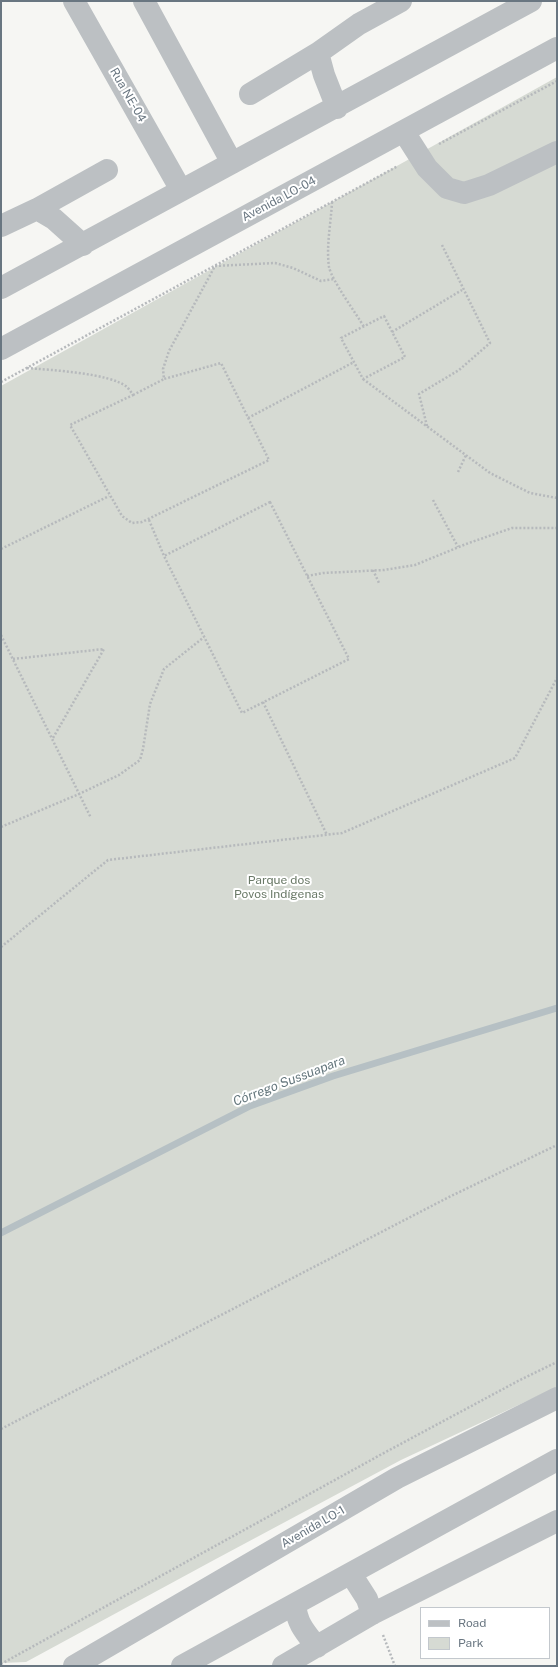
<!DOCTYPE html>
<html>
<head>
<meta charset="utf-8">
<style>
  body { margin:0 }
  #map { position:relative; width:558px; height:1667px; overflow:hidden; background:#f6f6f3; font-family:"Public Sans",sans-serif }
  canvas { display:block }
  .frame { position:absolute; inset:0; border:2px solid #697681; pointer-events:none }
  .legend { position:absolute; left:420px; top:1607px; width:130px; height:52px; box-sizing:border-box; background:#fff; border:1px solid #c3c8cd; margin:0; padding:5px 7px; list-style:none; font-size:12px; color:#697681 }
  .legend li { display:flex; align-items:center; gap:8px; height:20px }
  .legend b { width:20px; border:1px solid #c3c8cd }
</style>
</head>
<body>
<div id="map">
<canvas width="558" height="1667"></canvas>
<div class="frame"></div>
<ul class="legend">
<li><b style="height:5px;background:#bcc0c3"></b>Road</li>
<li><b style="height:11px;background:#d6dad3"></b>Park</li>
</ul>
</div>
<script>
const g = document.querySelector('canvas').getContext('2d');
g.lineJoin = 'round';
function fill(path, color) { g.fillStyle = color; g.fill(path, 'evenodd'); }
function stroke(path, color, width, dash) { g.strokeStyle = color; g.lineWidth = width; g.lineCap = dash ? 'butt' : 'round'; g.setLineDash(dash || []); g.stroke(path); }
function write(font, color, halo, rows, align = 'center') {
  g.font = font + ' "Public Sans",sans-serif'; g.lineWidth = 4; g.setLineDash([]); g.textBaseline = 'middle'; g.strokeStyle = halo; g.fillStyle = color; for (const [text, x, y, turn = 0] of rows) {
    g.save(); g.translate(x, y); g.rotate((+turn || 0) * Math.PI / 180); g.textAlign = isNaN(turn) ? turn : align; if (halo) g.strokeText(text, 0, 0); g.fillText(text, 0, 0); g.restore();
  }
}
fill(new Path2D(`
  M557,77v1310l-156,73 -187,100 -188,102 -25,1v-1277z`), '#d6dad3');
stroke(new Path2D(`
  M1,1233l249,-127 83,-30 224,-68`), '#b6c0c4', 7);
stroke(new Path2D(`
  M439,144l118,-63
  M332,202c-1,21 -6,44 -3,65 3,14 27,46 35,60
  M384,316l21,41 -42,22 -22,-41z
  M392,332l70,-42
  M27,368c23,2 83,5 100,19 2,2 4,5 6,8l-63,30 52,91 10,7 10,-1 127,-62 -48,-97 -57,16 -1,-10 6,-18 46,-85 60,-3 18,5 28,13 13,-2
  M363,379l127,94 40,20 27,5
  M1,382l397,-216
  M133,395l31,-16
  M248,418l106,-56
  M427,426l-8,-32 40,-24 31,-27 -48,-98
  M458,472l8,-17
  M433,500l25,47
  M270,502l79,157 -107,54 -78,-157z
  M149,520l15,36
  M1,549l108,-53
  M373,570l6,13
  M307,576l16,-3 61,-3 31,-5 51,-21 46,-16h45
  M1,635l90,183
  M13,659l91,-10 -51,89
  M263,702l64,133
  M1,827l78,-33 40,-19 21,-15 3,-11 7,-45 14,-35 40,-32
  M1,947l107,-87 234,-27 173,-75 42,-80
  M1,1429l448,-232 108,-52
  M383,1635l12,31
  M1,1664l381,-210 136,-73 39,-19`), '#b6b9bc', 2.5, [2, 2]);
stroke(new Path2D(`
  M74,1l107,189
  M144,1l88,162
  M250,94l68,-41
  M337,108l-13,-33 -6,-22 41,-29 42,-23
  M404,132l23,36 20,20 17,5 25,-8 68,-33
  M37,209l70,-39
  M1,226l36,-17 17,10 29,26
  M1,288l530,-287
  M1,349l556,-301
  M351,1574l16,25 5,15
  M295,1604c2,20 10,28 22,43
  M74,1666l323,-188 160,-80
  M182,1666l375,-206
  M283,1666l89,-52 185,-93`), '#bcc0c3', 22);
write('12px', '#697681', '#fff', [
  ["Rua NE-04",128,95,60],
  ["Avenida LO-04",279,199,-28],
  ["Avenida LO-1",313,1527,-30]
]);
write('12px', '#6a7967', '#fff', [
  ["Parque dos",279,880],
  ["Povos Indígenas",279,894]
]);
write('italic 13px', '#65777d', '#fff', [
  ["Córrego Sussuapara",289,1081,-21]
]);
</script>
</body>
</html>
